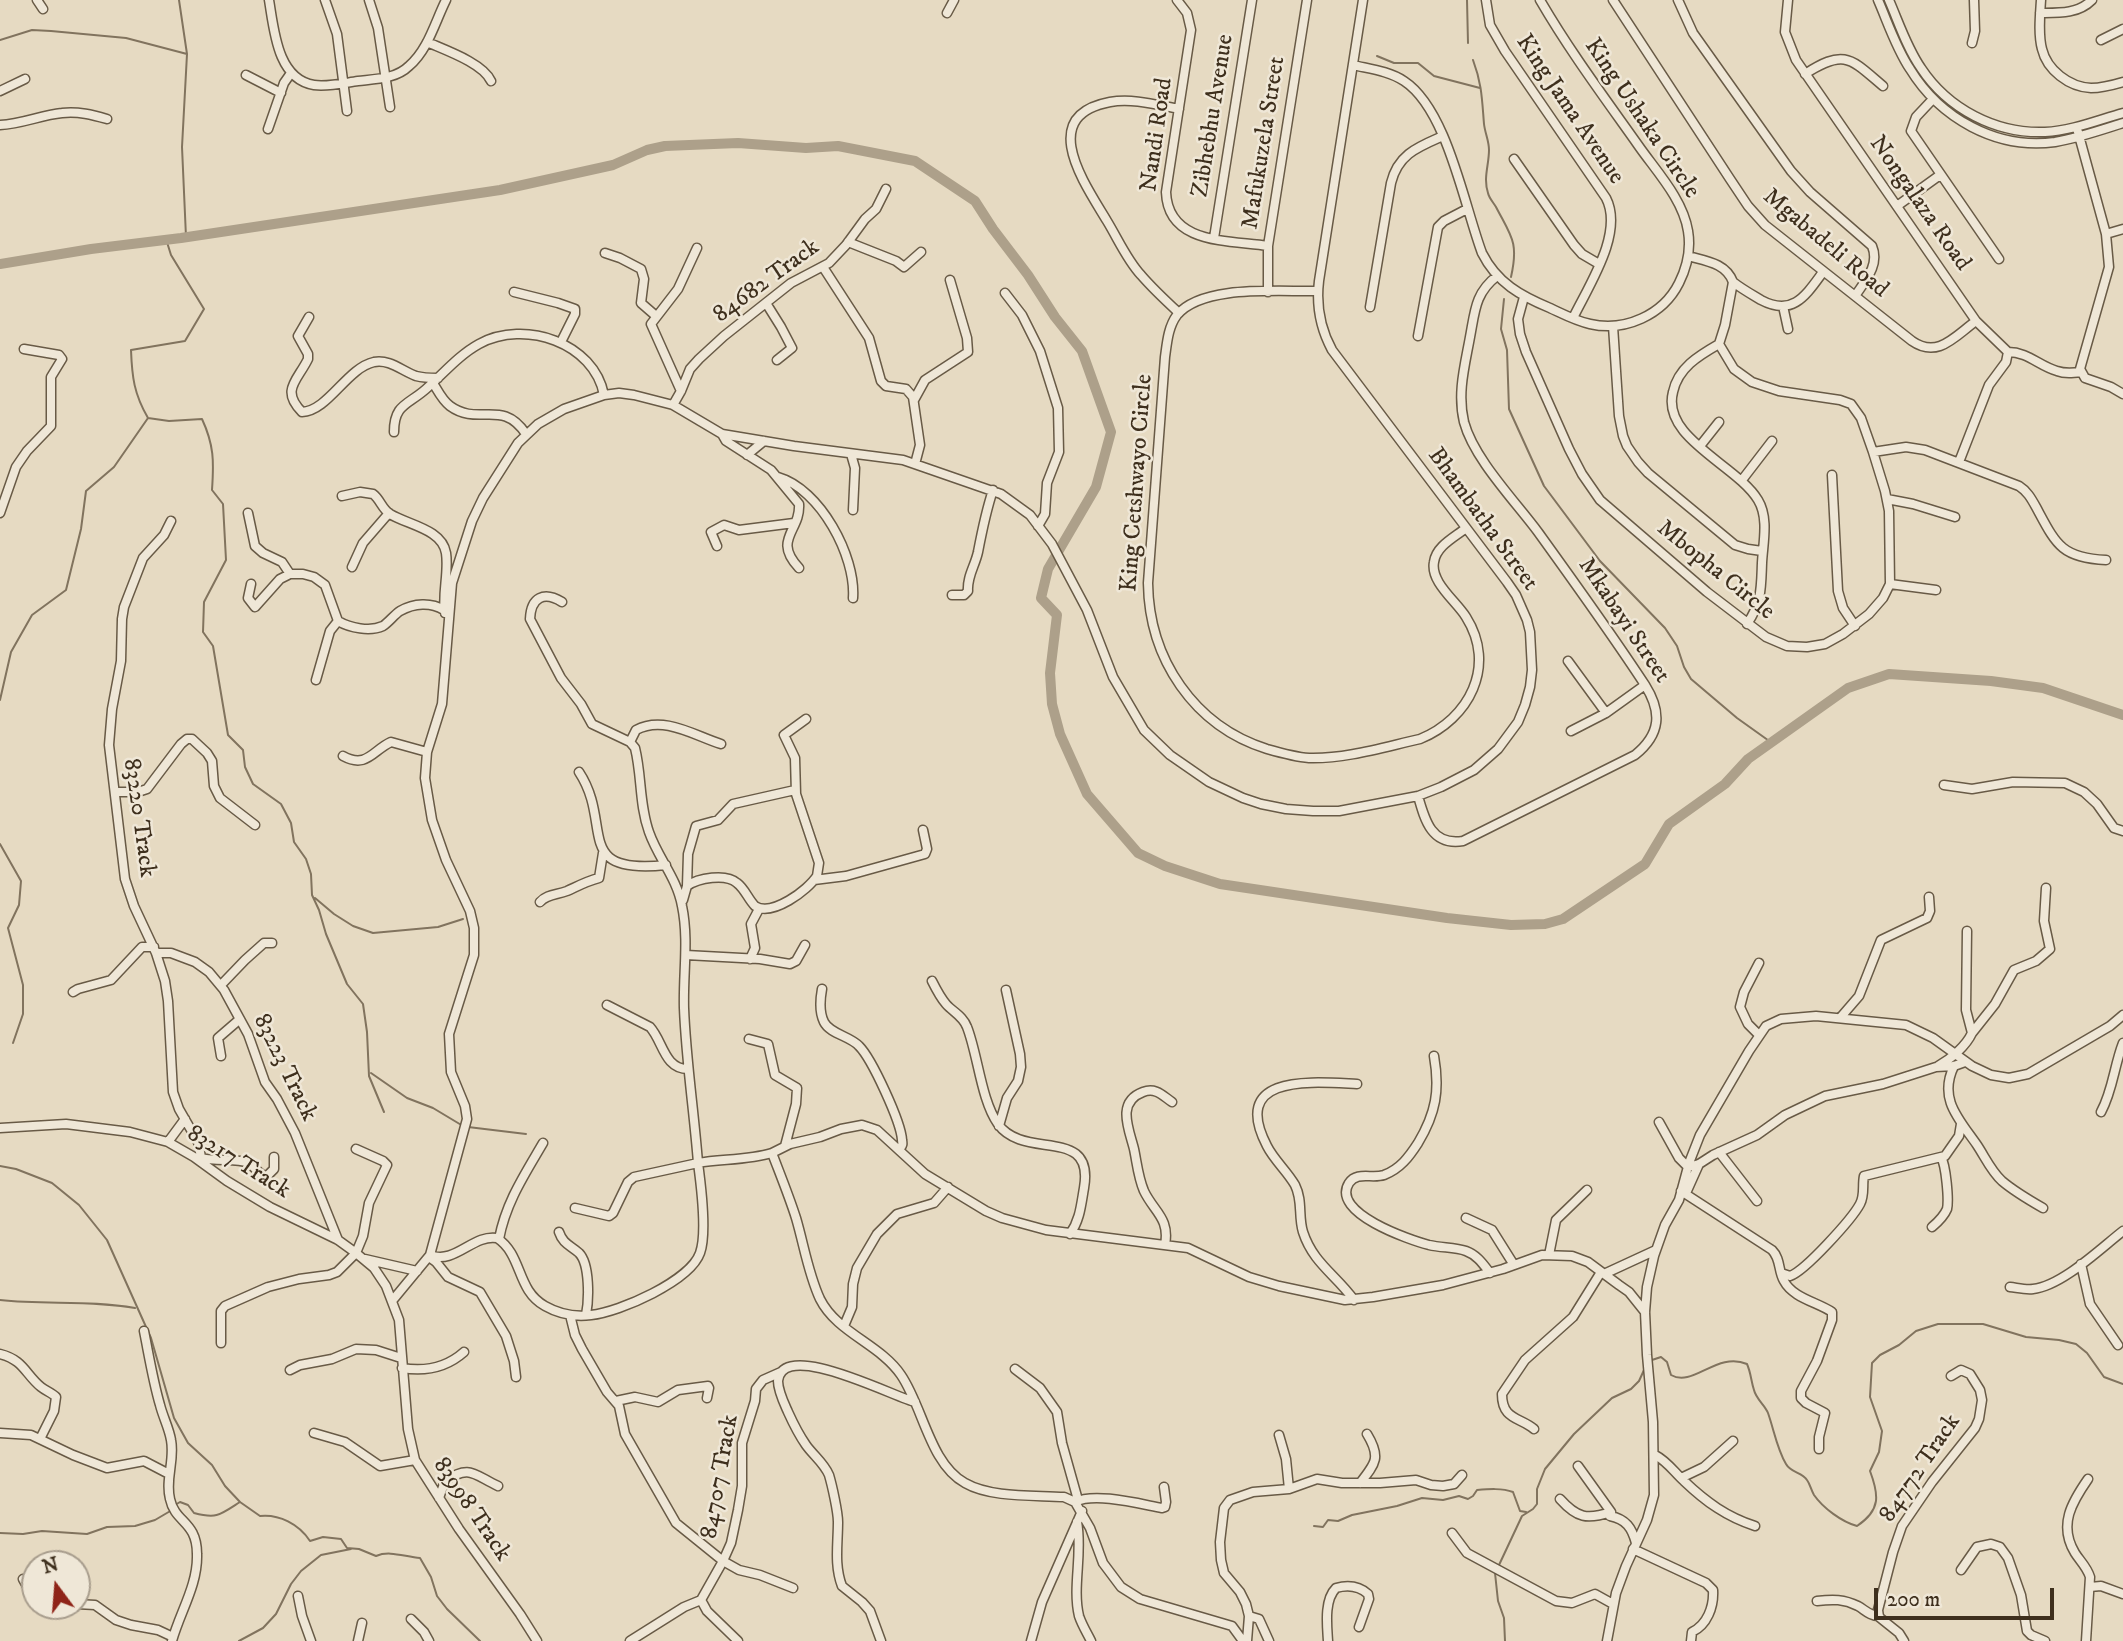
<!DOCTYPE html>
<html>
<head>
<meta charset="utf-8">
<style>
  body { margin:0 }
  #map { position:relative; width:2123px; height:1641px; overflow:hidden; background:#e6dac2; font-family:"IM FELL DW Pica",serif }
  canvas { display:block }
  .north { position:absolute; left:21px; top:1550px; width:70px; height:70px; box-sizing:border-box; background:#efe7d7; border:2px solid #a89d8d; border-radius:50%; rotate:344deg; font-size:19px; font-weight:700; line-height:28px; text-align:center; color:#3e2f1d }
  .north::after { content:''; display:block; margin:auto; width:24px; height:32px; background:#8f2418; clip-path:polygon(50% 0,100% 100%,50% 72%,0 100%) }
  .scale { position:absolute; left:1874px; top:1588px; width:180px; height:32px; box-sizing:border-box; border:4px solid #3e2f1d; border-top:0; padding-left:9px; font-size:21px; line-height:24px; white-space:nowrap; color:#3e2f1d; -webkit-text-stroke:5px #efe7d7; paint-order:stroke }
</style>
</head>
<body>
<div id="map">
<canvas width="2123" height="1641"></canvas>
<div class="north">N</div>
<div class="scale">200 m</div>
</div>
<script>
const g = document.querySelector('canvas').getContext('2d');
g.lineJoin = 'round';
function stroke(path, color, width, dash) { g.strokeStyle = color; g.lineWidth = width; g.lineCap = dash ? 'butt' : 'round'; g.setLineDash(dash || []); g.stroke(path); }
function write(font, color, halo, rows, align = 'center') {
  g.font = font + ' "IM FELL DW Pica",serif'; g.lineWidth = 5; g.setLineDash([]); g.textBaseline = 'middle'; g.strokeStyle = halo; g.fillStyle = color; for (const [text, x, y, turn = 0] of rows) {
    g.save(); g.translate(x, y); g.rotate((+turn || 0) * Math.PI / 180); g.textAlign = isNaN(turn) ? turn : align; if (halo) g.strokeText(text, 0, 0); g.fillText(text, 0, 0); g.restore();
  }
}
stroke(new Path2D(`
  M179,0l8,54 -5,93 4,90
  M1467,0l1,43
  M0,40l32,-10 19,1 75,7 61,16
  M1377,56l17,7h24l16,13 46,12
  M1473,60c9,24 9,40 11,64 1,9 5,17 5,26 0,15 -6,28 -1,43 1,5 5,9 8,14 15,29 23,35 15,70
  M166,239l5,16 33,54 -19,32 -54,9c1,27 3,44 17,68l21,3 33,-2c12,26 12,42 10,71l11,14 3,56 -22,42 -1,30 10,14 15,89 15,15 2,17 8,17 28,20 10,19 3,19 12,17 5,15 1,21 7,15 7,24 21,50 16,20 4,28 2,44 15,36
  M1504,299l-3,30 6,21 2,59 35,77 56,75 65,67 12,18 7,21 7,12 46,39 35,25
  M0,700l11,-48 21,-37 34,-25 15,-61 5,-38 28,-24 34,-49
  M0,844l21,37 -2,24 -11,23 15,57v29l-10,29
  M315,898l19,16 19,12 20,7 65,-6 25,-8
  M371,1073l36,25 26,10 30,18
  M468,1127l58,7
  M0,1166l16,3 36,14 27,22 28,35 44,98 23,80 14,25 24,22 13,21 15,16
  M0,1300c45,5 90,0 135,8
  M1652,1360l9,-3 6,5 4,13c22,13 46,-24 76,-11 4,9 4,17 7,26 2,9 11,15 14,23 6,17 9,36 18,51 5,9 16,8 21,16 3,4 4,10 7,15 9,13 28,27 43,31 24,-16 22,-31 13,-55l9,-19 3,-21 -12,-34 2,-34 8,-8 19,-10 17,-14 22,-7h45l43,13 33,3 17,4 11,9 17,24 19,7
  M175,1505l5,-3 8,3 6,8c23,6 26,2 46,-11l20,14c19,-2 39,8 50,25l13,-4 18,2 6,9 12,1 17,7c14,-6 29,1 44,2l11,19 6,19 10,13 33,32
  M1314,1526l9,1 5,-7 10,1 14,-6 45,-9 25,-8 21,2 16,-4 9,3 5,-3 4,-6c12,-1 25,-2 36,2l7,19 6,1
  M0,1533l23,1 19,-3 45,3 20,-7 28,-1 20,-6 17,-10
  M1499,1565l23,-49 11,-7 4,-5v-15l8,-20 29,-35 38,-36 19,-9 8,-8 5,-11
  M1495,1573l3,28 6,17 1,23
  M239,1641l24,-13 13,-14 15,-30 10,-13 20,-16 30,-6`), '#81735e', 2);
stroke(new Path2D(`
  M0,264l91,-15 90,-11 319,-48 113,-25 34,-15 18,-4 73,-3 68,5 32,-2 77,15 60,40 18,28 35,46 27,42 27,34 29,81 -15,55 -48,82 -7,29 16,17 -7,58 2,31 8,30 27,60 51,59 27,13 55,18 227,34 64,7 34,-1 18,-5 82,-55 24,-40 56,-40 23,-25 100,-71 41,-14 102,7 52,7 80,27`), '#ada08a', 10);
const minor = new Path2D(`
  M37,0l6,9
  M269,0c5,29 8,79 45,85 14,2 30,-2 44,-4 17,-2 38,-2 51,-15 19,-16 26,-44 37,-66
  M325,0l12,34 10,77
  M369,0l9,28 12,79
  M1177,0l10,13 4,17 -25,162c2,53 63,48 102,54
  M1486,0l4,25 15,26 101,147c18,35 -17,87 -33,120
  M1613,0l117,179 18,27 17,19 147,116c26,18 43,-5 64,-20
  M1678,0l15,33 98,138 19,21 62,54c8,19 -7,35 -17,50
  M1788,0l-3,32 11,28 180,261 32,31c20,0 31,14 49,19 8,3 16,2 24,1
  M1878,0c10,23 18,48 32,69 30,49 86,81 145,73 23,-4 46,-12 68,-19
  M1889,0c10,23 18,48 32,68 27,41 75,66 124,64 26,-1 53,-12 78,-19
  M2041,0c-1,16 -3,34 1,49 5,21 27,38 49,39 10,0 22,-3 32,-6
  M947,13l7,-13
  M2040,13c19,0 38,1 52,-13
  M2101,40l22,-11
  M427,42c18,8 56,21 64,39
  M1972,43l3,-12 -1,-31
  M1353,65c17,4 36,6 51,16 43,28 60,124 78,172 15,30 39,43 68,55 13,6 26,13 40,16 35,8 73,-9 89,-41 8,-16 12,-34 9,-52 -5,-32 -32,-60 -50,-86 -34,-48 -69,-95 -98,-145
  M1805,74c40,-26 46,-15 78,12
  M246,75l35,18
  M0,91l25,-12
  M1932,100l-16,17 -5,14 88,128
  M0,125c22,-1 41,-10 62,-12 16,-2 31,2 45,6
  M268,129l16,-46 7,-10
  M2078,132l28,102
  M1514,159l60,86 8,9 17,10
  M1897,206l43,-31
  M2123,229l-17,5 3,33 -29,102 5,9 26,9 12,7
  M1214,238l38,-238
  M848,242l48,19 8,6 17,-15
  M605,253l15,5 21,11 3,10 -3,24 15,13
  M823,267l46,71 12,43 5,5 20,3 7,8 7,48 -5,19
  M1733,282c9,7 18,12 28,18 32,17 45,-5 62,-28
  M1317,291c-37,1 -114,-7 -140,24 -9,12 -10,28 -12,42l-17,226c1,76 46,143 119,166 14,4 28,8 42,9 37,1 75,-11 111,-19 49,-20 77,-73 46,-122 -10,-16 -36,-35 -32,-55 2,-16 21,-25 32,-34
  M514,292l44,11 17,6v5l-14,28
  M1268,292v-46l39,-246
  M1005,293l17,22 18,36 18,57 1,44 -12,31 -2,31 -7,12
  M1524,297l-6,22 2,15 6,18 43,97 13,25 18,26 107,92 59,45 21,9 20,1 18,-3 18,-10 26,-20 14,-16 7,-14 -1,-73 -4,-20 -12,-39 -12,-34 -10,-14 -11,-4 -61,-9 -27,-9 -18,-13 -15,-25 6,-19 8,-43c-7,-19 -27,-21 -45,-26
  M766,303l15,24 11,21 -15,12
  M1783,306l5,23
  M1370,307l21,-124c7,-29 27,-36 52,-47
  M1179,313c-13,-12 -26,-24 -38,-38 -14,-15 -23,-36 -34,-54 -22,-37 -71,-105 3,-119 23,-4 47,3 69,7
  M309,317l-11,19 10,18v5c-10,21 -28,31 -6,53 26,-1 45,-44 72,-50 16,-3 28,9 42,14 8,2 14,2 22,2
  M1613,326l6,90 4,20 4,10 11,16 10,11 87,72 13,4 14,2
  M1418,336l20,-109 6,-6 23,-12
  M1719,344c-21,12 -41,24 -46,48 -12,46 64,73 85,108 11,18 5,43 4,63 -1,25 0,39 -15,61
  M433,383c5,8 9,17 17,23 29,21 52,-8 76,28
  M681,391l-30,-67 27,-35 19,-41
  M914,400l11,-20 43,-28 -1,-14 -17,-58
  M673,405l8,-14 9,-22 9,-10 25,-23 67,-53 38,-20 17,-18 19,-26 11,-10 10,-20
  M394,432c0,-28 14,-27 32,-43 18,-16 33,-34 53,-45 46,-25 115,-1 125,51
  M722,434l4,7 45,29 28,34c2,27 -27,35 0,64
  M1700,446l19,-24
  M1873,452l33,-5 19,3 94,36c8,5 12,12 17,21 20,37 25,51 70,53
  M851,454l4,14 -2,42
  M747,455l17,-14
  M1959,462l30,-77 17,-23 2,-10
  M1832,475l6,116 5,17 12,18
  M778,477c42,12 78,79 75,121
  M1742,480l30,-39
  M342,496l18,-4 13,2c7,5 9,15 17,20 18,11 52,15 56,39 3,20 -4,39 -1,60
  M1887,499l26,5 42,13
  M0,513l16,-46 11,-16 24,-25v-49l11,-18 -3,-4 -35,-6
  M248,513l7,33 8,7 19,9 8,12
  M171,521l-7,14 -21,23 -19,49 -2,12 -1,42 -9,48 -3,36 16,134 9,27 22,47 9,28 3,20 5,91 6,17 19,33 4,20
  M717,546l-6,-14 13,-7 15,5 55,-7
  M352,567l11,-24 26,-30
  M251,584l-3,14 7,9 25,-28 10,-5h13l11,3 11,8 13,36c12,7 32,11 45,5 6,-4 11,-11 17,-15 14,-8 31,-9 44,-1
  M1890,584l46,6
  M952,595h12l4,-4c-1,-15 7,-25 10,-39 4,-21 8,-41 15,-62
  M562,602c-18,-11 -31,-5 -32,17l31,59 20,26 11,20 38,18 5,6c7,28 4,56 14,84 9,26 28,46 33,74 7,34 1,67 2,102 2,52 10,103 14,155l-64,14 -6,5 -15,31 -4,3 -34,-8
  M1568,661l38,52
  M316,680l14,-49 8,-10
  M1571,731l35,-18 39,-28
  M630,742l6,-12c28,-15 59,6 85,14
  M343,756c24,13 30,-6 48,-14l36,10
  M579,772c35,53 -8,103 87,93
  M1944,785l28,4 41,-7 52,1 19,9 13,12 17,24 9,3
  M115,792h23l9,-3 34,-45 6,-5h5l15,14 5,8 2,25 6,12 35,27
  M1418,796c7,25 14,50 45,45l172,-86c26,-21 27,-43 10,-70 -34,-52 -71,-103 -107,-153 -23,-31 -64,-73 -74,-110 -7,-29 1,-57 6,-85 5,-26 5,-44 27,-61
  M814,880l32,-4 79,-22 2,-5 -4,-19
  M687,886l1,-32 8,-28 22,-6 15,-16 62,-14
  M683,900l4,-14c11,-8 39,-13 50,-3 8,6 11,16 18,23 17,11 53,-16 62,-30l2,-13 -23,-69 -1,-36 -11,-23 22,-16
  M540,902c7,-8 17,-7 27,-11 11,-5 20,-10 32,-13l4,-25
  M156,953h15l24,9 14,10 15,18 24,44 17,48 12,17 18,34 43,107
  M686,955l74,4 30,5 6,-3 9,-16
  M750,959l5,-11 -4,-24 8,-15
  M932,981c4,8 8,16 14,23 7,8 17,12 21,23 11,28 14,73 31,97 26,37 97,1 86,64 -3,17 -4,32 -14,46
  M221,985l24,-25 19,-17h8
  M822,989c-2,11 -3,23 2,33 6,12 26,14 35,24 13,13 42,76 43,94 1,6 0,5 -3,10
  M73,992l5,-3 33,-9 31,-33h12
  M607,1005l43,22c13,14 14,42 38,42
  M1840,1018l19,-22 22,-56 46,-22 3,-7 -1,-14
  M1972,1033l23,-29 19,-34 22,-9 14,-12 -6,-28 2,-33
  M1759,1035l-11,-11 -8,-17 4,-15 15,-29
  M749,1039l19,5 7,31 22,13 -1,16 -11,42
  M221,1056l-3,-18 22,-19
  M1434,1056c6,34 2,57 -16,87 -9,14 -18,26 -34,32 -12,4 -27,-4 -35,8 -19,30 61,57 80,62 13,3 26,2 37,6 11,4 17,13 24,22
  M1938,1066c13,-7 28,-20 34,-33l-6,-23 1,-79
  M1954,1066c-16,33 5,53 23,79 8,12 14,26 25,36 13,11 27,19 41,27
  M2101,1112c12,-22 13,-46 22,-69
  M1659,1122l20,36 9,9 11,-3 14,-9 44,-20 28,-20 40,-19 58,-12 53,-17 18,-1 11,-4
  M999,1126l8,-28 11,-17 3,-14 -1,-13 -14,-64
  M0,1128l66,-4 64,8 38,10 26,15 33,24 43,26 68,33 18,13 18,15 12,18 13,34 9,109 7,31 44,69 61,85 17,27
  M168,1142l17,-23
  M1719,1152l38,49
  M772,1153l18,-9 30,-7 21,-8 21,-4 15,5 48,44 61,37 16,7 44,12 142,18 61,29 30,9 66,14 28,-3 70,-12 60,-16 39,-14 30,1 16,6 31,23 10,7 16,20
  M202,1158c13,4 36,0 46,5 7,4 11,11 18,14l8,-8v-12
  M1681,1191l91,59c9,9 6,21 12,31 9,17 33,21 48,31v8l-15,41 -16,30v7l5,5 19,10 -6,24v12
  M1686,1193l13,-29
  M1466,1218l26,12 22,35
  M1932,1227c6,-5 12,-11 15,-18 2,-9 -1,-44 -6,-52
  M559,1232c4,12 11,13 20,21 11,11 10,47 7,62
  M499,1239c7,-37 26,-65 44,-96
  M1165,1245c5,-27 -11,-33 -21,-54 -6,-14 -7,-28 -10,-42 -5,-20 -18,-47 9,-57 13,-5 20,4 29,10
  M430,1255c25,10 43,-21 67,-17 26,17 19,52 48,68 14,8 30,11 46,9 29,-3 99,-34 109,-62 7,-19 1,-68 -2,-90 24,-4 51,-3 74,-10 8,21 17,43 24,65 8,27 12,55 24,81 17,34 60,45 81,76 22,32 29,89 64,108 26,15 69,12 99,14l11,5c20,-10 65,2 87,6l3,-1 1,-5 -2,-15
  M1549,1255l7,-35 31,-30
  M429,1257l7,5 12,15 32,15 26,44 8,25 2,16
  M365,1259l52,12
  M2081,1264l9,40 28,41
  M1781,1273l9,3c15,-5 62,-57 70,-72 5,-9 2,-19 4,-28l81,-20 14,-20 2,-12
  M1604,1274l52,-24
  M2010,1287c8,1 16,3 23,2 29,-3 68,-41 90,-58
  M1354,1300c-18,-25 -41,-37 -51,-68 -5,-16 0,-31 -8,-47 -8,-14 -21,-25 -28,-39 -38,-73 46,-64 90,-62
  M392,1301l38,-46 37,-136 -2,-13 -14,-34 -2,-38 25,-79v-27l-4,-17 -24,-51 -14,-40 -7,-42 2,-26 15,-48 10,-121 20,-62 11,-23 35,-55 20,-19 26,-15 40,-14 15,-2 15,2 39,10 49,29 72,12 109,14 98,34 29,21 22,29 35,66 26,67 31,53 26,25 39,27 34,16 18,6 25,5 27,2h26l79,-15 23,-9 33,-17 24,-21 20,-27 7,-17 5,-18 2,-17 -2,-38 -3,-12 -11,-25 -9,-13 -175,-232c-12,-22 -16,-44 -13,-69l44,-281
  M570,1315l5,20 7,14 25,43 12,14 6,28 51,89 47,38 -22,39 -17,7 -54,34
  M844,1326l8,-19 1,-23 4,-16 20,-34 20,-20 37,-11 14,-16
  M144,1331c5,25 9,50 16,74 3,12 9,23 11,35 4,21 -6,39 -1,59 5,24 27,22 27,55 1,31 -17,58 -25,87
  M221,1343v-32l4,-5 43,-19 31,-8 30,-4 8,-3 19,-19 7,-17 6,-33 18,-38 -4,-4 -27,-12
  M0,1354c24,6 25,20 41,33 5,4 11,6 15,10l-2,14 -14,28
  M402,1368c24,4 44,0 62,-16
  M1015,1369l25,19 17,24 5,31 16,57
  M290,1370l10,-5 32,-6 24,-10 20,1 25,8
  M781,1372l-18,8 -7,9 -1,12 -13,42v43l-4,24 -7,33 -8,18 16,9 21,5 33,13
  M616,1401l19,-4 23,5 20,-12 30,-4 1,2 -2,10
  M1534,1429c-14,-12 -32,-9 -32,-35l23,-34 48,-43 28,-45
  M0,1433l31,2 42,20 34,13 37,-7 25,13
  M314,1433l31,9 35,24 35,-6
  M1279,1435l7,24 3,30
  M1655,1455c12,6 19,17 29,26 22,21 43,36 71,45
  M1578,1466l33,46
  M1681,1478l23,-11 29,-26
  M1360,1483c16,-20 21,-26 7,-49
  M439,1498l6,-17c25,-17 29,-6 53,5
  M1560,1499c17,19 27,21 51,13l-1,4c16,3 22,12 26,27
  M1075,1502l15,26 13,35 18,24 19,12 92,27 11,15
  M1077,1522c6,31 -5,65 2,94 3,9 8,17 12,25
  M1452,1533l15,20 89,48 16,2 23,-9 18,10
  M1633,1549l73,34 7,7c1,17 -6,35 -21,42l-1,9
  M1961,1570l16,-23 14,-3 9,3 8,11 13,37 6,36 4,4 14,6
  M23,1579l5,9 7,3
  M2090,1587l11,-1 22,8
  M298,1596l4,20 9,25
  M701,1600l6,11 31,30
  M1817,1601c16,-2 27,-2 41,5 7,4 12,10 21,10
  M77,1604l18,1 21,15 15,5 27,5 15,7
  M1249,1616l10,3 10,22
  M411,1619l13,13 5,9
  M358,1641l4,-18
  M881,1641l-11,-30 -8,-9 -20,-16c-8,-21 -4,-42 -4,-64 0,-10 -6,-37 -9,-47 -5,-12 -16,-20 -23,-30 -7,-10 -13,-22 -18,-33 -4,-9 -10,-21 -10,-31 4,-43 118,17 137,21
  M1031,1641l11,-39 40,-91
  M1247,1641l2,-25 -3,-12 -6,-12 -16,-19 -3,-13 -1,-18 4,-34 6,-8 23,-8 36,-3 28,-10 25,4h38l36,-3 15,5 12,1 11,-2 8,-9
  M1328,1641c-1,-16 -4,-41 8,-53 11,-3 23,-2 32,6l1,5 -10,28
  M1607,1641l9,-48 10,-27 21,-46 7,-25 -1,-73 -6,-67 -2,-43 2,-25 7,-31 11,-31 14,-25 10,-37 11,-28 49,-84 17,-25 15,-7 35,-3 90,9 27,13 39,28 19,9 18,3 19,-4 82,-48 13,-11
  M1904,1641l-5,-8 -20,-16 -1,-7 15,-58 9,-26 30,-44 43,-54 4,-9 3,-19 -2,-10 -10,-16 -9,-4 -10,6
  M2086,1641l4,-64c-3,-10 -10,-16 -15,-24 -17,-28 -3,-51 13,-74`);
stroke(minor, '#685a46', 11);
stroke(minor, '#efe7d7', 8);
write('24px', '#3e2f1d', '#efe7d7', [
  ["King Jama Avenue",1569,110,56],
  ["Zibhebhu Avenue",1214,116,-81],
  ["King Ushaka Circle",1641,119,56],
  ["Nandi Road",1158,135,-82],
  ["Mafukuzela Street",1265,143,-81],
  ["Nongalaza Road",1919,204,55],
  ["Mgabadeli Road",1825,244,40],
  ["84682 Track",767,282,-36],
  ["King Cetshwayo Circle",1138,483,-86],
  ["Bhambatha Street",1482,520,54],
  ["Mbopha Circle",1715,571,39],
  ["Mkabayi Street",1623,621,56],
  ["83220 Track",138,818,82],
  ["83223 Track",284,1068,64],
  ["83217 Track",238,1163,32],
  ["84772 Track",1921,1469,-56],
  ["84707 Track",721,1477,-80],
  ["83998 Track",471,1510,56]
]);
</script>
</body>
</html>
